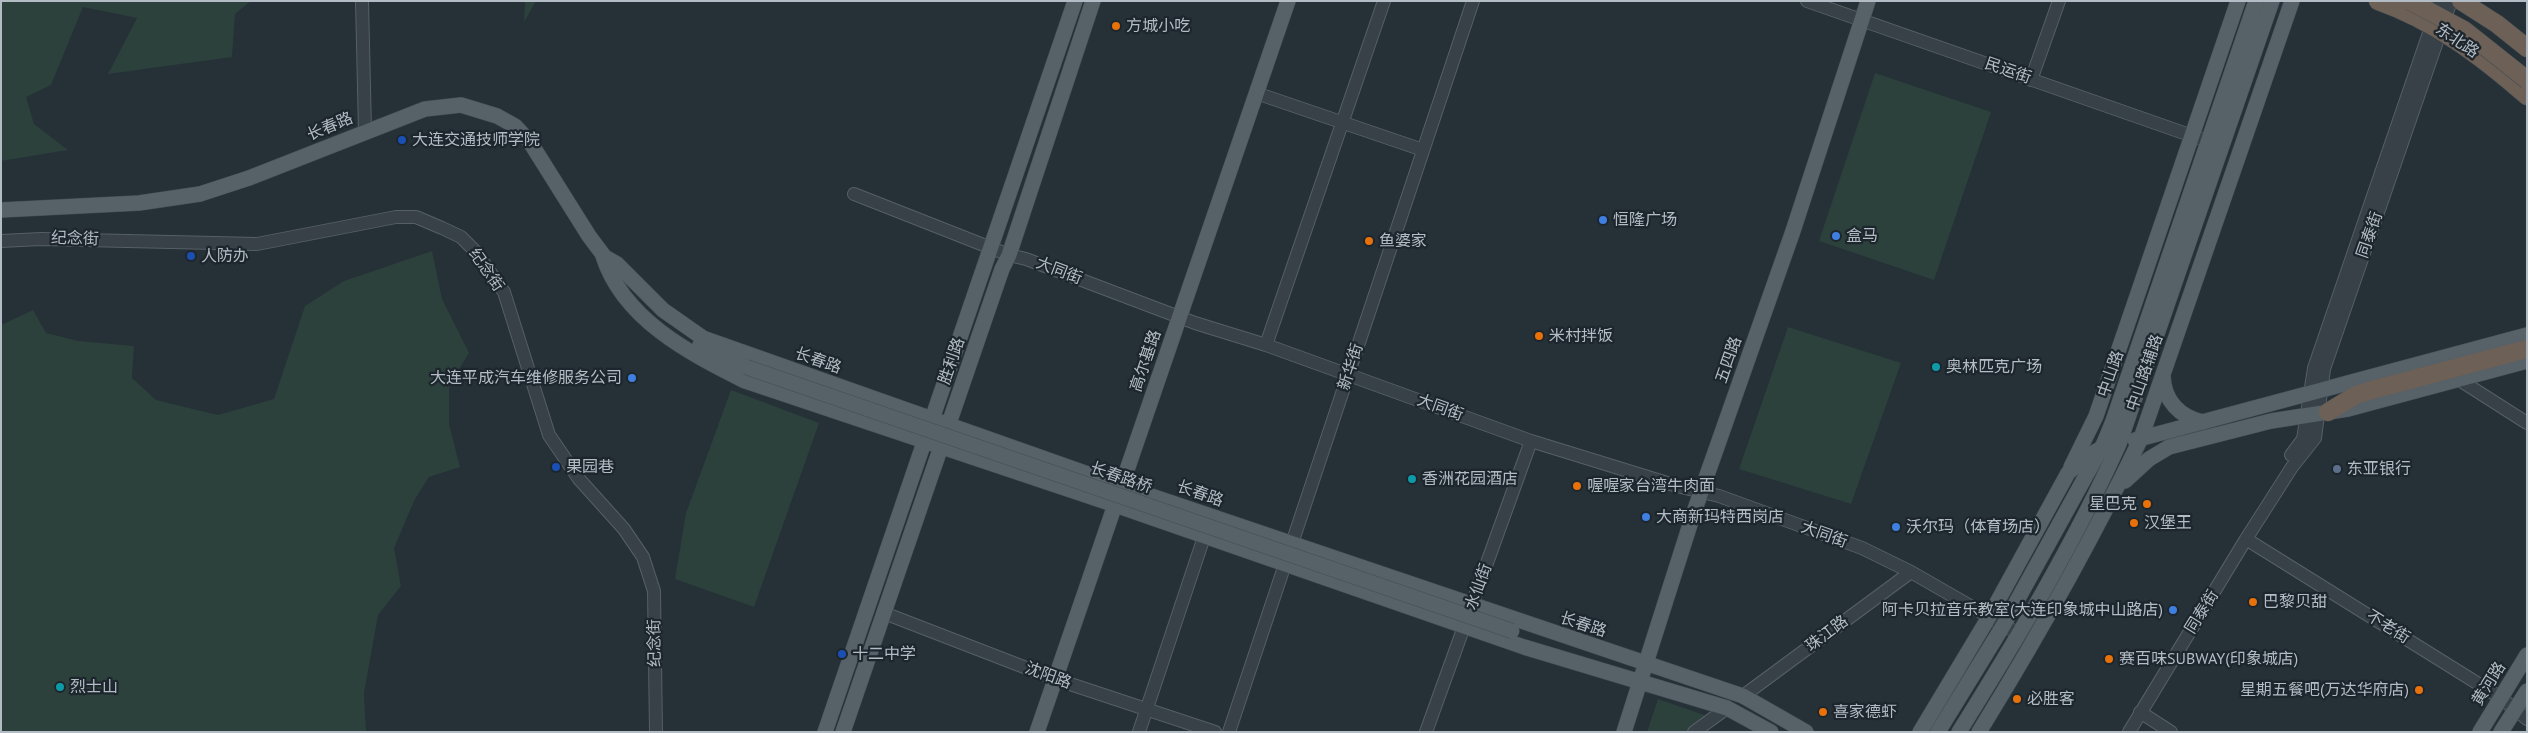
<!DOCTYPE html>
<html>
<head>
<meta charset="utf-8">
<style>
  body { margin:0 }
  #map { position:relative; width:2528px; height:733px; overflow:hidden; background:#253037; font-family:"PT Sans",sans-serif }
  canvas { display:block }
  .frame { position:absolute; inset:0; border:2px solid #b3bcc4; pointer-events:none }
</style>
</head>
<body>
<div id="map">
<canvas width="2528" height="733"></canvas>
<div class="frame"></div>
</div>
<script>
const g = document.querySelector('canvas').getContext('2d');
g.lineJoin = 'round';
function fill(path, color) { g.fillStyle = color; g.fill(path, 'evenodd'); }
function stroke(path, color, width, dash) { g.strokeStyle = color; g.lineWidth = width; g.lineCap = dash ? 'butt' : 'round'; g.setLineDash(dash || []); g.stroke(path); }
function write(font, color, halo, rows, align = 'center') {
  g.font = font + ' "PT Sans","Noto Sans SC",sans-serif'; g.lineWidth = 4.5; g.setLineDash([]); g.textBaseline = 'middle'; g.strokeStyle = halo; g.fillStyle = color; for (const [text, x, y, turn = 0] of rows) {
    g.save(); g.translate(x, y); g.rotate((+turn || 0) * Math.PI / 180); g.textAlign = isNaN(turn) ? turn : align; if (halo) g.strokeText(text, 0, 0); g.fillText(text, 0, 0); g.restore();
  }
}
fill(new Path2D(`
  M1,1h250l-16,13 -3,43 -124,17 29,-56 -54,-11 -32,78 -25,12 8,27 34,26 -67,11z
  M525,1h11l-12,21z
  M1875,73l116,39 -57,168 -115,-39z
  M432,251l10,48 27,54 -20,32v39l11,43 -31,10 -14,22 -21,49 7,38 -23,29 -14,78 2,39h-365v-407l32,-15 13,23 32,8 56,5 -2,32 24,22 62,15 56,-16 31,-93 39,-25z
  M1788,327l113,36 -50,141 -112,-35z
  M731,390l88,33 -65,184 -79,-28 11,-66z
  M1658,699l52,18 -22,15h-41z`), '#2c403c');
const minor = new Path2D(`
  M362,1l3,130
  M1807,1l394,138
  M2031,80l28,-79
  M1256,93l167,57
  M854,194l155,61 17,4 169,64 71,22 265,96 146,45 42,10 143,52 49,24 108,62
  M1,241l40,-2 216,5 139,-27h20l26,11 19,9 15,15 28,40 45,143 30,44 45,50 19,28 11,34 2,141
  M1266,345l118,-344
  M2458,379l69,44
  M2291,455l12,-16 11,-71 126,-367
  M2246,539l255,159 26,21
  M884,613l171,66 160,53
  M1743,696l168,-124
  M2140,712l31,20
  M1139,732l65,-195
  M1229,732l244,-731
  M1426,732l105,-291
  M1694,732l33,-24
  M2129,732l117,-193 46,-72 23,-29 9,-69 127,-368`);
const major = new Path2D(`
  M1,210l138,-7 61,-9 49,-16 176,-69 36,-4 36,11 18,10 15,16 59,94 21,28
  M603,256l14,8 46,46 40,28 419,148 621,210 63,36
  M603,256c20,63 86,97 142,125l370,124 409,142 203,61 44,24
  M700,345l46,22
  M2163,376c1,25 17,41 40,46
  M2135,440l392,-105
  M2071,467l25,-51 142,-415
  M2125,481l24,-22 20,-12 102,-26 77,-12 179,-48
  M825,732l250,-731
  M843,732l159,-463 7,-14 84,-254
  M1037,732l251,-731
  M1624,732l70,-220 99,-281 75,-230
  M1920,732l69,-115 79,-144 15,-14 17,-10
  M1938,732l65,-106 101,-183 9,-22 143,-420
  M1959,732c58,-93 115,-188 160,-288l153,-443
  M1979,732c59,-96 114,-193 162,-294l151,-437
  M2480,732l47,-77
  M2501,732l26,-41`);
const highway = new Path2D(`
  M2378,1c57,20 103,55 149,95
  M2461,1l36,23 30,24
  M2328,412l28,-17 16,-5 155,-41`);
stroke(minor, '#565f66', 14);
stroke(major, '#444d54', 16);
stroke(highway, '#434c53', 19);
stroke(minor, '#384148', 12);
stroke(major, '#566168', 15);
stroke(highway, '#6d6056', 18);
const majorBridge = new Path2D(`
  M746,367l766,264`);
const highwayBridge = new Path2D(`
  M2410,1l54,29 63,50`);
stroke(majorBridge, '#444d54', 16, []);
stroke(highwayBridge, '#434c53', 19, []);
stroke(majorBridge, '#566168', 15);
stroke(highwayBridge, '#6d6056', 18);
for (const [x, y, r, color] of [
  [1116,26,5,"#e8710a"],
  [402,140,5,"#1a4fb4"],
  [1603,220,5,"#3f7fe0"],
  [1836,236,5,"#3f7fe0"],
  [1369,241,5,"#e8710a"],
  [191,256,5,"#1a4fb4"],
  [1539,336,5,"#e8710a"],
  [1936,367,5,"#0f9aa8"],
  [632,378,5,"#3f7fe0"],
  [556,467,5,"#1a4fb4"],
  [2337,469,5,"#5c6f8a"],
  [1412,479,5,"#0f9aa8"],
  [1577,486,5,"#e8710a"],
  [2147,504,5,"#e8710a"],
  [1646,517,5,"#3f7fe0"],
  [2134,523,5,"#e8710a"],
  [1896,527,5,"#3f7fe0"],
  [2253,602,5,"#e8710a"],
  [2173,610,5,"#3f7fe0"],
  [842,654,5,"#1a4fb4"],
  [2109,659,5,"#e8710a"],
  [60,687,5,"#0f9aa8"],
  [2419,690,5,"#e8710a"],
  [2017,699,5,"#e8710a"],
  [1823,712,5,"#e8710a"]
]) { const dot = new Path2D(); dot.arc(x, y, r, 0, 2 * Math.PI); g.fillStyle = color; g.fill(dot); stroke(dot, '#1d262d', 2); }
write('16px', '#b3bcc4', '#1d262d', [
  ["方城小吃",1126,26],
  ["大连交通技师学院",412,140],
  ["恒隆广场",1613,220],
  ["盒马",1846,236],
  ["鱼婆家",1379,241],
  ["人防办",201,256],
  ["米村拌饭",1549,336],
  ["奥林匹克广场",1946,367],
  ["大连平成汽车维修服务公司",622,378,"right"],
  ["果园巷",566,467],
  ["东亚银行",2347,469],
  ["香洲花园酒店",1422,479],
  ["喔喔家台湾牛肉面",1587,486],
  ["星巴克",2137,504,"right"],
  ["大商新玛特西岗店",1656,517],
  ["汉堡王",2144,523],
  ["沃尔玛（体育场店）",1906,527],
  ["巴黎贝甜",2263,602],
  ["阿卡贝拉音乐教室(大连印象城中山路店)",2163,610,"right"],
  ["十二中学",852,654],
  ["赛百味SUBWAY(印象城店)",2119,659],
  ["烈士山",70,687],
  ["星期五餐吧(万达华府店)",2409,690,"right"],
  ["必胜客",2027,699],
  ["喜家德虾",1833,712]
], 'left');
write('16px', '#b3bcc4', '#1d262d', [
  ["东北路",2457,41,34],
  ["民运街",2008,71,19],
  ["长春路",330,127,-23],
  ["同泰街",2370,235,-71],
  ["纪念街",75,239,2],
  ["纪念街",486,270,55],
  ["大同街",1059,271,21],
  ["五四路",1729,360,-71],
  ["长春路",818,361,19],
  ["胜利路",952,361,-71],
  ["高尔基路",1146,361,-71],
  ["新华街",1351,367,-72],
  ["中山路辅路",2145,373,-71],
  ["中山路",2111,374,-71],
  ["大同街",1440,408,20],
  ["长春路桥",1121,478,19],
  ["长春路",1200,494,19],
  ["大同街",1824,535,20],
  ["水仙街",1479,587,-70],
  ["同泰街",2202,612,-58],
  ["长春路",1583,625,18],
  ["不老街",2388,627,32],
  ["珠江路",1827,634,-37],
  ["纪念街",655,643,-91],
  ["沈阳路",1048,676,20],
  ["黄河路",2489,684,-58]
]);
</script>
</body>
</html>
